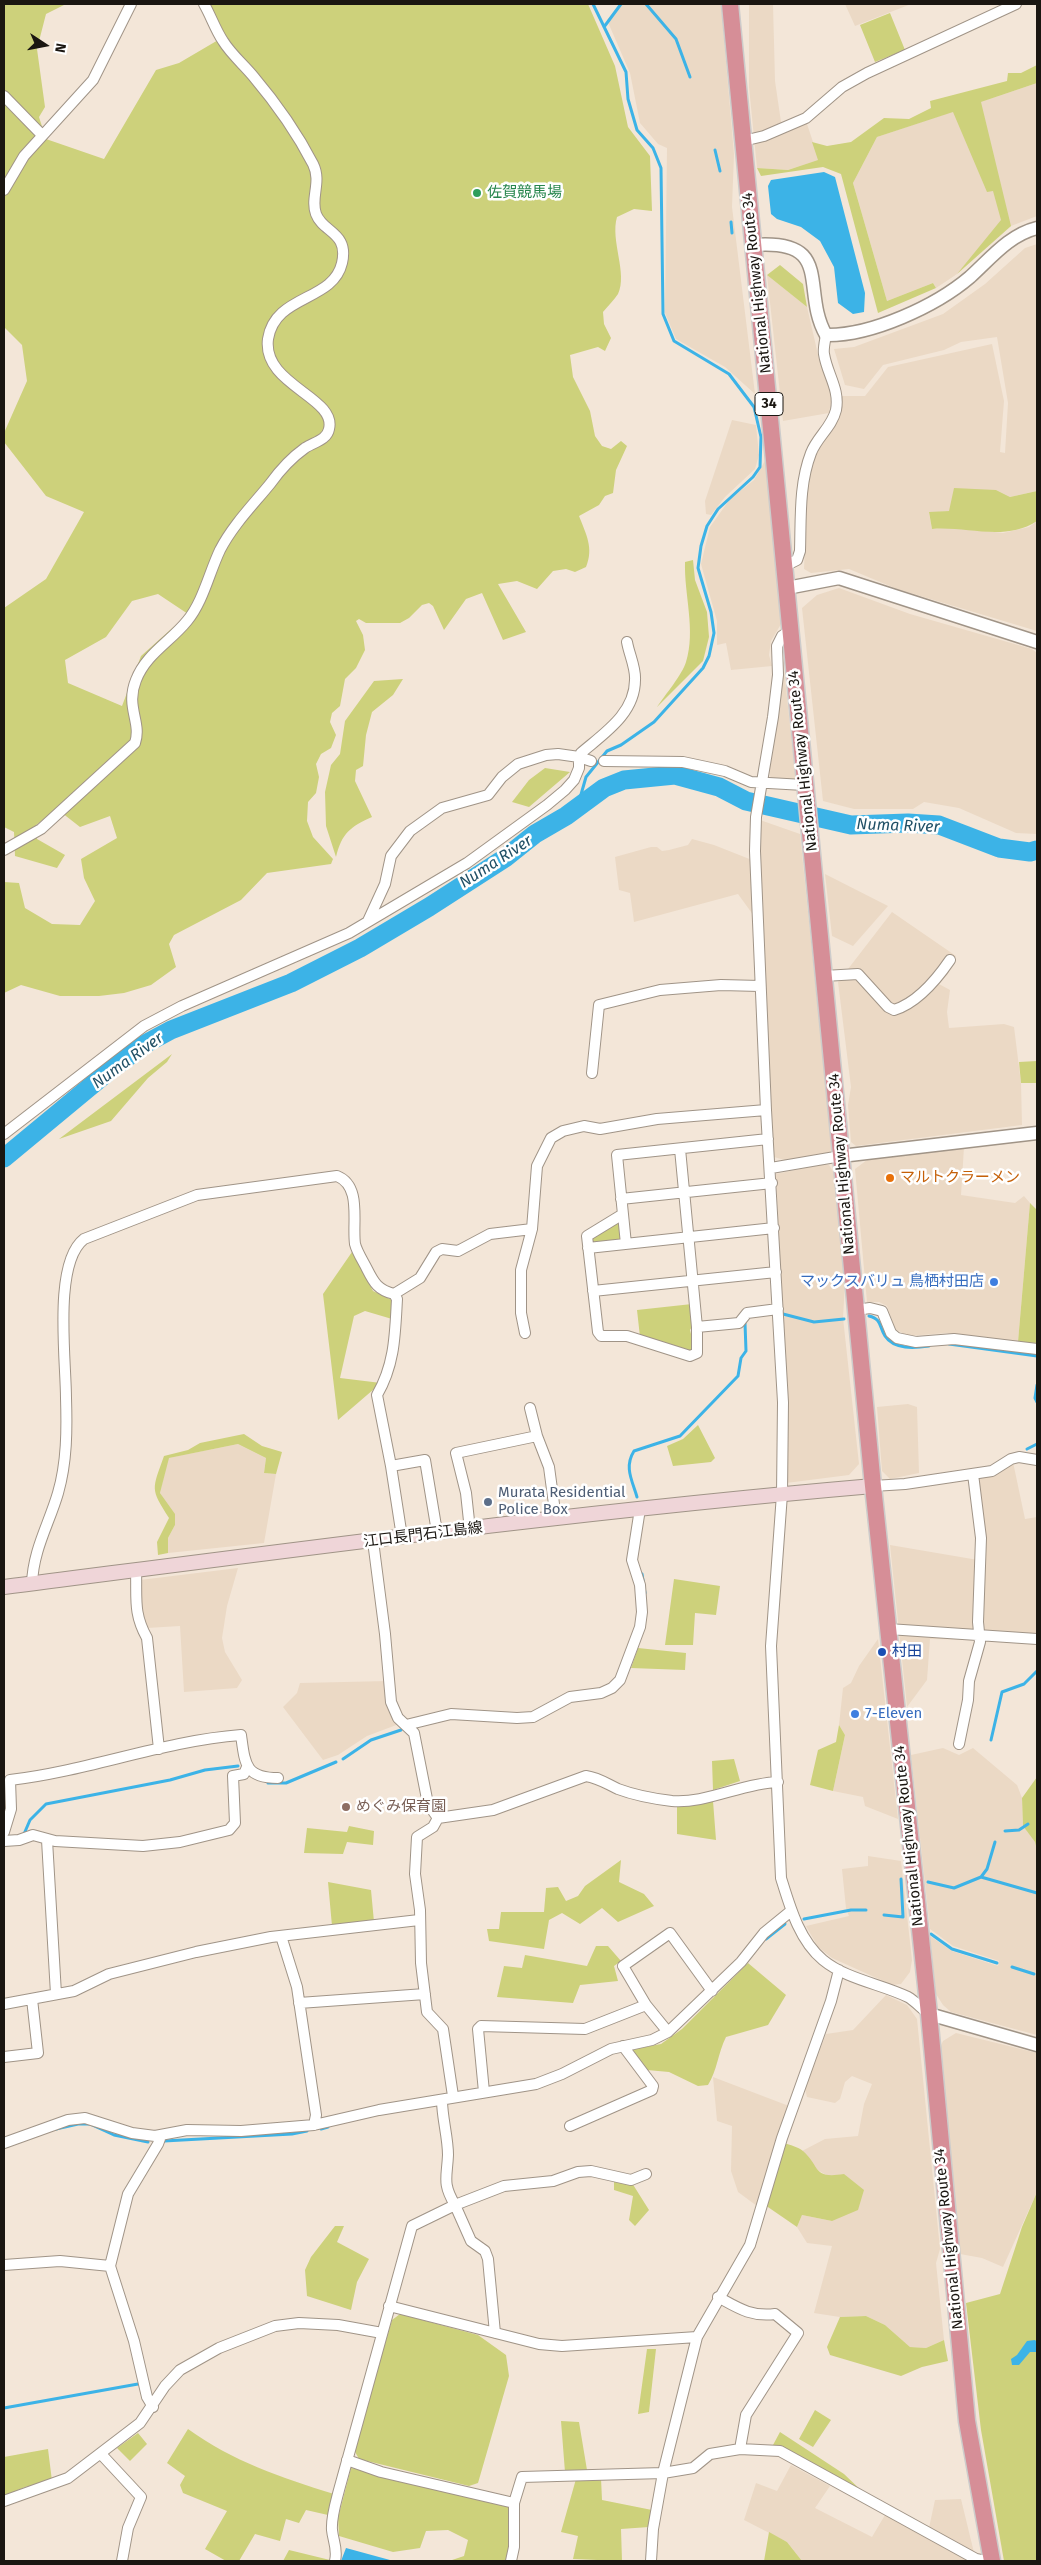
<!DOCTYPE html>
<html>
<head>
<meta charset="utf-8">
<style>
  body { margin:0 }
  #map { position:relative; width:1041px; height:2565px; overflow:hidden; background:#f3e6d8; font-family:"Fira Sans",sans-serif }
  canvas { display:block }
  .frame { position:absolute; inset:0; border:5px solid #1a1611; pointer-events:none }
  .north { position:absolute; left:20px; top:20px; width:50px; height:50px; -webkit-text-stroke:4px #fff; paint-order:stroke; rotate:101deg; font-size:14px; font-weight:700; line-height:20px; text-align:center; color:#1a1611 }
  .north::after { content:''; display:block; margin:auto; width:18px; height:22px; background:#1a1611; clip-path:polygon(50% 0,100% 100%,50% 72%,0 100%) }
</style>
</head>
<body>
<div id="map">
<canvas width="1041" height="2565"></canvas>
<div class="frame"></div>
<div class="north">N</div>
</div>
<script>
const g = document.querySelector('canvas').getContext('2d');
g.lineJoin = 'round';
function fill(path, color) { g.fillStyle = color; g.fill(path, 'evenodd'); }
function stroke(path, color, width, dash) { g.strokeStyle = color; g.lineWidth = width; g.lineCap = dash ? 'butt' : 'round'; g.setLineDash(dash || []); g.stroke(path); }
function write(font, color, halo, rows, align = 'center') {
  g.font = font + ' "Fira Sans","Noto Sans JP",sans-serif'; g.lineWidth = 5; g.setLineDash([]); g.textBaseline = 'middle'; g.strokeStyle = halo; g.fillStyle = color; for (const [text, x, y, turn = 0] of rows) {
    g.save(); g.translate(x, y); g.rotate((+turn || 0) * Math.PI / 180); g.textAlign = isNaN(turn) ? turn : align; if (halo) g.strokeText(text, 0, 0); g.fillText(text, 0, 0); g.restore();
  }
}
fill(new Path2D(`
  M620,4h101l13,150 -2,53 23,187 -30,-27 -49,-28 -11,-26 2,-165 -9,-4 -18,-21 -10,-50 -23,-53z
  M749,4h24l2,77 6,41 25,-1 13,39 -31,10 -31,-2 -8,-81z
  M845,4h66l-56,22z
  M1037,83v133l-26,10 -54,48 -21,14 -3,-5 -46,18 -34,-118 24,-46z
  M1037,244v247l-27,6 -14,-7 -47,21 -20,2 3,16 19,-2 52,6 26,-6 8,-6v110l-140,-42 -48,-20 -38,4 -7,-4 4,-97 8,-22 16,-19 9,-19 1,-16h23l23,-29 104,-23 12,57 -4,51 5,1 3,-50 -11,-66 -36,5 -17,8 -61,15 -19,24 -19,-4 -11,-36 20,-2 89,-33 42,-30 40,-36z
  M767,275l40,32 12,52 10,24 2,19 -2,11 -46,8z
  M732,420l24,5 3,30 -4,14 -30,28 -14,18 -5,-1 -1,-13z
  M766,459l15,165 -10,17 -2,14 3,11 -41,4 -5,-27 -9,2v-24l-16,-57 9,-37 20,-28 24,-19z
  M839,588l71,26 122,35 5,4v181l-21,-1 -57,-25 -35,-6 -11,7h-59l-31,-8 -21,-193 15,-13z
  M784,670l12,111 -25,-1 -2,-10z
  M760,820l40,14 32,312 -2,7 -42,8 -14,-4 -10,-181 -6,-130z
  M692,839l22,6 38,15 2,56 -16,-22 -104,28 -4,-29 -11,-3 -4,-33 36,-10h6l5,4 7,-1 19,-5z
  M825,874l63,32 -35,40 -21,-10z
  M892,912l64,44 -8,18 -9,10 11,6 -3,22 2,16 55,-4 10,3 7,56 1,42 -166,21 -5,-4 -3,-37 3,-18 -13,-105z
  M964,1147l-3,48 54,8 9,-7 6,7 -12,139 -72,-9 -38,3 -13,-7 -8,-23 -8,-4h-12l-12,-133 12,-9z
  M824,1164l5,1 5,8 11,110 -2,35 16,146 -10,11 -63,8v-81l-10,-228z
  M908,1404l9,3 2,66 -29,6 -8,-8 -5,-64z
  M238,1444l28,14 -2,15 12,1 -12,69 -96,10v-15l7,-13 -15,-32 8,-35z
  M1013,1462l12,57 12,-2v118l-53,-3 -4,-11 -3,-142z
  M890,1545l88,15 -5,80 -43,-1 -3,41 -20,27z
  M238,1568l-11,38 -5,32 3,14 17,28 -5,8 -53,4 -4,-66 -33,2 -7,-9v-39z
  M878,1639l20,180 -33,-13 -2,-9 -30,-6 12,-56 -6,-10 4,-37 8,-5 8,-17z
  M388,1681l11,43 -32,12 -29,19 -15,5 -40,-53 14,-14 3,-10z
  M943,1748l16,7 14,-7 44,37 5,13 1,28 12,16 2,8v185l-86,-23 -8,-7 -7,-11 -6,-58 22,15 46,15 1,-5 -46,-15 -23,-17 -19,-174z
  M868,1856l33,5 11,99 -2,12 -9,12 -9,1 -60,-27 -14,-11 -12,-21 43,-10 -3,-8 -4,-39 26,-3z
  M886,1995l21,10 10,14 23,230 -4,14 8,77 -18,8 -16,-1 -25,-22 -19,-9 -26,1 -26,-4 18,-67 -25,-3 -10,-16 5,-12 30,6 -4,-45 -12,-7 -14,-18 23,-12 33,-3 6,-32 8,-20 -20,-8 -7,6 -5,17 -5,4 -28,-6 -2,-8 21,-55 27,-4z
  M956,2033l81,20v139l-34,75 -21,-9 -22,-4 -21,-204 4,-9z
  M713,2077l76,29 -32,100 -19,-14 -7,-21 1,-45 -15,-5z
  M791,2465l39,21 -15,22 57,29 13,-22 44,13 6,-28 26,-1 15,62h-174l-15,-19 -43,-22 12,-37 21,8z`), '#ebd9c5');
fill(new Path2D(`
  M4,4h62l-20,10 -9,35 8,58 -6,10 7,22 58,20 52,-89 23,-7 46,-27 -19,-32h382l27,62 13,61 22,29 2,55 -18,-2 -17,8c-7,24 11,56 1,77 -4,6 -10,12 -15,18l1,12 7,14 -6,13 -7,-4 -28,8 3,22 17,34 5,25 7,10 9,3 10,-8 6,5 -11,24 -3,23 -8,3 -6,9 -20,11c7,18 15,32 7,51l-11,5 -9,-3 -13,2 -16,18 -20,-8 -19,3 28,48 -23,8 -21,-47 -16,6 -22,31 -11,-24 -4,-3 -7,2 -13,13 -9,5h-34l-7,-4 -3,2 7,14 2,15 -9,18 -11,11 -5,27 -8,7 -2,9 6,13 -5,13 -10,6 -5,10 3,13 -3,16 -8,9 -1,19 6,16 20,22 -2,5 -64,9 -26,27 -67,35 -5,9 7,23 -25,18 -27,8 -25,3h-39l-39,-11 -17,8v-111l15,1 6,25 27,16 28,1 15,-24 -11,-23 -3,-19 36,-21 -7,-22 -30,11 -23,-18 -21,16 1,14 28,16 -8,13 -42,-12 -1,-24 -10,-5v-219l42,-29 38,-67 -38,-16 -42,-54v-9l23,-52 -5,-36 -18,-18zM158,594l30,20 -47,42 -19,50 -54,-23 -3,-23 41,-23 26,-36z
  M890,13l15,37 -30,12 -15,-37z
  M1037,65v18l-56,19 30,124 -54,48 44,-54 -8,-29 -6,1 -34,-80 -76,25 -24,46 34,118 46,-18 3,5 -58,25 -37,-139 -18,-7 -62,9 -4,-8 31,2 30,-10 -6,-18 15,4 24,-4 33,-24 25,1 22,-11 -1,-7 77,-20 1,-8h13z
  M780,265l23,19 4,23 -40,-32z
  M954,488l42,2 14,7 27,-6v30c-32,21 -70,5 -105,8l-3,-17 20,-1z
  M693,560l2,20 12,32 2,25 -6,24 -46,46c8,-12 25,-32 29,-45 10,-32 -2,-67 -1,-100z
  M403,679l-10,16 -21,17 -6,23 -3,31 -7,4 -1,11 17,36c-22,10 -30,16 -36,40l-10,-31 -1,-34 6,-27 9,-11 5,-33 29,-40z
  M545,768l25,4 -41,35 -17,-5 17,-22z
  M172,1054l-5,8 -19,16 -37,43 -52,18z
  M1037,1061v22h-16l-2,-21z
  M1030,1203l7,7v133l-19,-1z
  M617,1222l4,2v14l-2,3 -26,3 -2,-7z
  M352,1252l21,39 19,9v19l-27,-8 -11,5 -14,62 41,5 -43,37 -15,-126z
  M692,1304l1,21 -3,5 4,16 -4,5 -50,-14 -3,-27z
  M698,1425l17,33 -4,4 -38,4 -6,-20 16,-7z
  M244,1434l18,12 20,6 -6,22 -12,-1 2,-15 -28,-14 -69,14 -9,35 15,21v11l-7,13v15l-10,2 -1,-13 12,-24c-19,-30 -17,-28 -5,-62l24,-6 12,-7z
  M674,1579l46,7 -4,29 -21,-2 -2,32h-28z
  M638,1648l48,5 -1,17 -54,-2z
  M839,1725l6,10 -12,56 -23,-6 8,-35 18,-8z
  M734,1759l6,22 -27,9 -1,-29z
  M1037,1777v73l-2,-8 -12,-16 -1,-28z
  M713,1801l3,39 -39,-6v-28z
  M349,1826l25,5 -1,14 -26,-3 -4,12 -39,-1 3,-25 40,4z
  M621,1860l-2,22 25,12 10,12 -36,16 -16,-14 -22,16 -18,-11 -13,7 -5,29 -55,-8 -2,-12h12l2,-17h43l2,-24 12,-1 8,14 12,-5 7,-10z
  M328,1882l43,8 3,32 -42,4z
  M596,1946h12l13,15 -7,5 4,15 -38,4 -7,18 -76,-6 7,-31 18,2 3,-13 62,11z
  M748,1963l38,32 -18,30 -42,12c-8,16 -9,34 -18,48l-10,1 -29,-14 -22,-2 -18,-20 32,-6 21,-15z
  M784,2143c6,2 14,4 19,8 18,16 9,28 41,23l20,16 -6,20 -26,11 -30,-6 -5,12 -32,-22z
  M614,2182l18,1 17,27 -14,16 -6,-6 4,-24 -19,-6z
  M1037,2192v369h-33l-23,-131 -15,-127 34,-9 22,-67z
  M335,2226h9l-7,16 32,17 -12,23 -6,28 -44,-14 -2,-26 6,-13z
  M400,2314l78,21 28,20 3,21 -31,107 -9,3 -110,-27 -5,-9 38,-130z
  M866,2316l19,9 25,22 16,1 18,-8 4,21 -26,6 -21,9 -71,-21 -3,-8 13,-30z
  M647,2349h9l-7,63 -11,2z
  M815,2410l16,10 -18,27 -14,-8z
  M561,2421l18,1 8,48 -22,2z
  M188,2429c44,32 94,49 146,65l-6,21 -22,-5 -7,13 -13,-4 -6,22 -25,-7 -16,27h-13l-21,-12 22,-38 -44,-18 -3,-8 5,-9 -18,-13z
  M780,2432l64,42 23,22 -94,-51z
  M138,2433l9,11 -17,17 -13,-13z
  M48,2449l4,32 -27,6 -21,9v-39z
  M351,2468l157,37 1,42 -3,14h-57l15,-5 4,-16 -20,-10 -22,1 -6,17 -27,4 -54,-16 -1,-18z
  M601,2478l1,22 50,10 -3,17 -28,2 1,32 -49,-2 5,-23 -17,-4 15,-53z
  M769,2532l18,10 15,19h-38z
  M289,2550l41,10 -1,1h-46z`), '#cdd17b');
fill(new Path2D(`
  M824,172l11,5 30,116 -1,19 -11,2 -15,-11 -4,-36 -14,-26 -19,-14 -24,-8 -6,-5 -3,-28 3,-6z
  M1035,2340l2,2v10h-7l-11,13h-7l-1,-6 6,-4 10,-14z
  M346,2548l44,12 1,1h-50z`), '#3cb3e7');
stroke(new Path2D(`
  M646,4l30,35 14,38
  M604,27l17,-23
  M715,150l5,21
  M731,222l1,11
  M578,805l8,-28 21,-26 14,-6 33,-23 49,-54 6,-12 5,-23 -3,-21 -13,-44 3,-22 6,-20 11,-17 35,-32 7,-10 1,-30 -7,-30 -25,-33 -55,-33 -11,-27 -2,-146 -8,-20 -16,-18 -9,-31 -2,-27 -33,-68
  M783,1314l31,8 30,-3
  M869,1316c13,3 10,11 16,20 9,14 30,12 44,10
  M949,1344l88,12
  M1037,1385l-2,13 2,4
  M1027,1449l10,-5
  M637,1497c-5,-17 -13,-30 -3,-46l46,-15 58,-60 3,-18 5,-7 -1,-28
  M642,1574l3,19
  M991,1740l11,-48 22,-8 13,-13
  M343,1759l28,-19 30,-10
  M268,1783h18l50,-21
  M1005,1831l14,-1 9,-6
  M24,1834l6,-14 16,-16 124,-24 35,-10 33,-4
  M981,1877l56,16
  M928,1882l26,6 27,-11 6,-8 8,-27
  M884,1915l19,2 -2,-38
  M804,1919l47,-9h15
  M931,1934l21,15 45,14
  M766,1939l19,-15
  M1012,1967l22,7
  M56,2129l22,-5h12l24,11 34,7
  M321,2129l7,-2
  M164,2141l128,-7 15,-3
  M4,2408l134,-24`), '#3cb3e7', 3);
stroke(new Path2D(`
  M4,1158l105,-87 36,-27 26,-14 120,-47 69,-35 69,-41 76,-49 30,-24 31,-18 38,-28 20,-8 51,-5 44,12 27,14 105,24 57,-2 31,2 60,23 31,4 7,-2`), '#3cb3e7', 19);
const minor = new Path2D(`
  M4,96l38,39
  M743,141l21,-5 42,-18 36,-31 25,-14 149,-69
  M4,190l20,-34 69,-76 38,-76
  M785,566l12,-6 3,-9c1,-33 -1,-67 11,-98 6,-16 21,-26 25,-43 4,-21 -9,-36 -12,-56 -1,-5 1,-13 2,-19
  M791,630l-9,6 -5,10 1,29 -5,42 -17,100 -1,34 11,259 17,292 -1,92 -11,152 10,232c9,29 18,62 42,82 23,19 58,24 85,37 7,4 14,12 21,17
  M604,761l79,1 42,9 26,11 53,3
  M4,850l37,-21 94,-86c7,-21 -10,-36 1,-63 10,-26 34,-38 51,-59 16,-19 22,-48 33,-71 13,-25 32,-44 50,-66 10,-14 21,-26 35,-36 9,-6 22,-8 24,-19 8,-32 -67,-44 -61,-90 7,-45 65,-37 74,-76 7,-31 -19,-30 -26,-49 -6,-16 6,-32 -3,-50 -16,-31 -38,-62 -60,-88 -10,-12 -22,-22 -30,-35 -8,-12 -12,-25 -19,-37
  M368,921l17,-37 6,-28 19,-25 32,-23 46,-13 14,-18 16,-13 28,-9 12,-1 21,3 2,-4c22,-19 54,-39 54,-73 1,-12 -6,-26 -8,-38
  M824,976l34,-2 30,33 6,3c23,-7 43,-31 56,-50
  M592,1073l7,-68 61,-15 61,-5 39,1
  M4,1134l140,-108 38,-20 167,-73 118,-70 80,-58 18,-15 9,-10 5,-12v-11l12,4
  M680,1149l17,178 42,-4 8,-10 31,-4
  M771,1168l70,-12
  M621,1199l151,-16
  M623,1214l-36,22 11,96 3,4h26l63,20 7,-3v-26
  M626,1244l-9,-89 151,-16
  M588,1248l186,-20
  M593,1291l183,-19
  M394,1294l26,-16 16,-26 6,-3 16,2 32,-17 42,-5
  M856,1310l14,-2 12,3 9,22 6,5 19,4 38,-3 83,10
  M525,1333l-4,-20v-43l11,-41 5,-63 14,-28 12,-7 21,-5 16,3 57,-10 109,-9
  M530,1408l7,28 12,31 7,52
  M391,1466l34,-6 12,72
  M873,1486l32,-2 87,-13 19,-12 8,-2 18,3
  M470,1530l-4,-37 -10,-40 81,-17
  M373,1541l12,93 6,68 7,16 16,15 14,71 10,14
  M136,1570c1,28 -3,43 11,68l12,111
  M32,1584c1,-34 17,-60 26,-91 9,-31 9,-64 8,-95 0,-38 -13,-135 18,-159l113,-44 140,-19c25,10 15,46 18,68 2,8 8,17 12,25 7,14 11,21 27,25l3,5c-2,35 -2,65 -20,96l14,71 11,71
  M888,1629l149,10
  M406,1725l45,-11 66,4 16,-1 37,-20 31,-4 11,-5 8,-8 20,-53 2,-15 -2,-27 -8,-25 8,-51
  M959,1744l9,-44 1,-19 11,-39 -2,-20 3,-84 -8,-64
  M4,1832l7,-23 -1,-29c78,-9 152,-39 231,-45 4,29 4,43 37,43
  M47,1840l9,154
  M4,1841l15,-1 14,-5 22,6 88,5 37,-4 49,-12 6,-7 -2,-47 11,-2 3,-7
  M281,1936l16,51 19,128 -2,10
  M299,2003l126,-9
  M4,2004l70,-13 35,-17 87,-22 75,-15 148,-17
  M668,2032l-22,-27 -23,-39 47,-33 42,58
  M4,2057l34,-4 -6,-54
  M484,2092l-6,-63 3,-3 104,3 61,-24
  M453,2096l-10,-67 -16,-17 -6,-49 -1,-53 -5,-36 2,-37 16,-10 5,-9 55,-8 93,-34c13,2 21,8 32,13 16,6 37,10 54,12 33,3 71,-18 106,-19
  M570,2126l82,-36 1,-4 -30,-40
  M4,2143l64,-23 17,-2 47,15 23,3 32,-6 54,1 73,-6 65,-15 157,-26 26,-10 49,-25 41,-9 16,-8 73,-70 23,-29 27,-22
  M4,2265l56,-4 50,5 18,-72 30,-50 3,-8
  M110,2266l24,75 13,56 6,10
  M718,2297c20,11 33,20 57,17l23,19 -52,82 -6,34
  M389,2306l150,38 23,2 135,-9
  M495,2333l-7,-74 -3,-8 -14,-10 -16,-36 49,-19 49,-5 25,-9 13,-1 40,9 15,-6
  M101,2454l40,43 -13,31 -6,33
  M347,2460l34,12 133,31
  M4,2501l64,-23 72,-55 25,-37 15,-16 39,-22 56,-22 24,-3 39,2 44,8
  M335,2561c3,-12 -2,-20 -3,-31 -1,-13 4,-28 7,-40l73,-264 43,-21c-13,-22 -8,-27 -7,-50 0,-18 -6,-37 -6,-55
  M511,2561l3,-14v-44l8,-26 141,-4 30,-5 17,-14 30,-5 40,2 196,108 10,2
  M651,2561l2,-32 10,-56 34,-136 53,-92 32,-107 49,-137 8,-31`);
const tertiary = new Path2D(`
  M752,245c84,-7 48,45 74,90 45,1 110,-29 144,-58 21,-19 39,-42 67,-49
  M787,588l52,-10 198,64
  M841,1156l196,-23
  M929,2014l108,31`);
const secondary = new Path2D(`
  M4,1587c289,-37 578,-76 869,-101`);
const trunk = new Path2D(`
  M730,4l143,1482 56,528 38,407 25,140`);
stroke(minor, '#a09487', 12);
stroke(tertiary, '#a09487', 15);
stroke(secondary, '#a09487', 16);
stroke(trunk, '#cdcccb', 19);
stroke(minor, '#fff', 10);
stroke(tertiary, '#fff', 12);
stroke(secondary, '#efd5d8', 14);
stroke(trunk, '#d68e97', 16);
for (const [x, y, r, color] of [
  [477,193,5,"#2e9e5b"],
  [890,1178,5,"#e8710a"],
  [994,1282,5,"#3f7fe0"],
  [488,1502,5,"#5c6f8a"],
  [882,1652,5,"#1a4fb4"],
  [855,1714,5,"#3f7fe0"],
  [346,1807,5,"#8d6e63"]
]) { const dot = new Path2D(); dot.arc(x, y, r, 0, 2 * Math.PI); g.fillStyle = color; g.fill(dot); stroke(dot, '#fff', 2); }
for (const [x, y, w] of [
  [769,404,28]
]) { const box = new Path2D(); box.roundRect(x - w / 2, y - 11.5, w, 23, 4); g.fillStyle = '#fff'; g.fill(box); stroke(box, '#1a1611', 1); }
write('bold 14px', '#1a1611', null, [
  ["34",769,404]
]);
write('15px', '#27864d', '#fff', [
  ["佐賀競馬場",487,193]
], 'left');
write('15px', '#1a1611', '#fff', [
  ["National Highway Route 34",757,283,-96],
  ["National Highway Route 34",803,761,-96],
  ["National Highway Route 34",842,1164,-95],
  ["江口長門石江島線",423,1535,-7],
  ["National Highway Route 34",909,1836,-96],
  ["National Highway Route 34",949,2239,-96]
]);
write('15px', '#c56008', '#fff', [
  ["マルトクラーメン",900,1178]
], 'left');
write('15px', '#366cbe', '#fff', [
  ["マックスバリュ 鳥栖村田店",984,1282],
  ["7-Eleven",865,1714,"left"]
], 'right');
write('15px', '#4e5e75', '#fff', [
  ["Murata Residential",498,1493],
  ["Police Box",498,1510]
], 'left');
write('15px', '#164399', '#fff', [
  ["村田",892,1652]
], 'left');
write('15px', '#785e54', '#fff', [
  ["めぐみ保育園",356,1807]
], 'left');
write('italic 16px', '#215066', '#fff', [
  ["Numa River",898,826,2],
  ["Numa River",496,862,-33],
  ["Numa River",128,1061,-36]
]);
</script>
</body>
</html>
